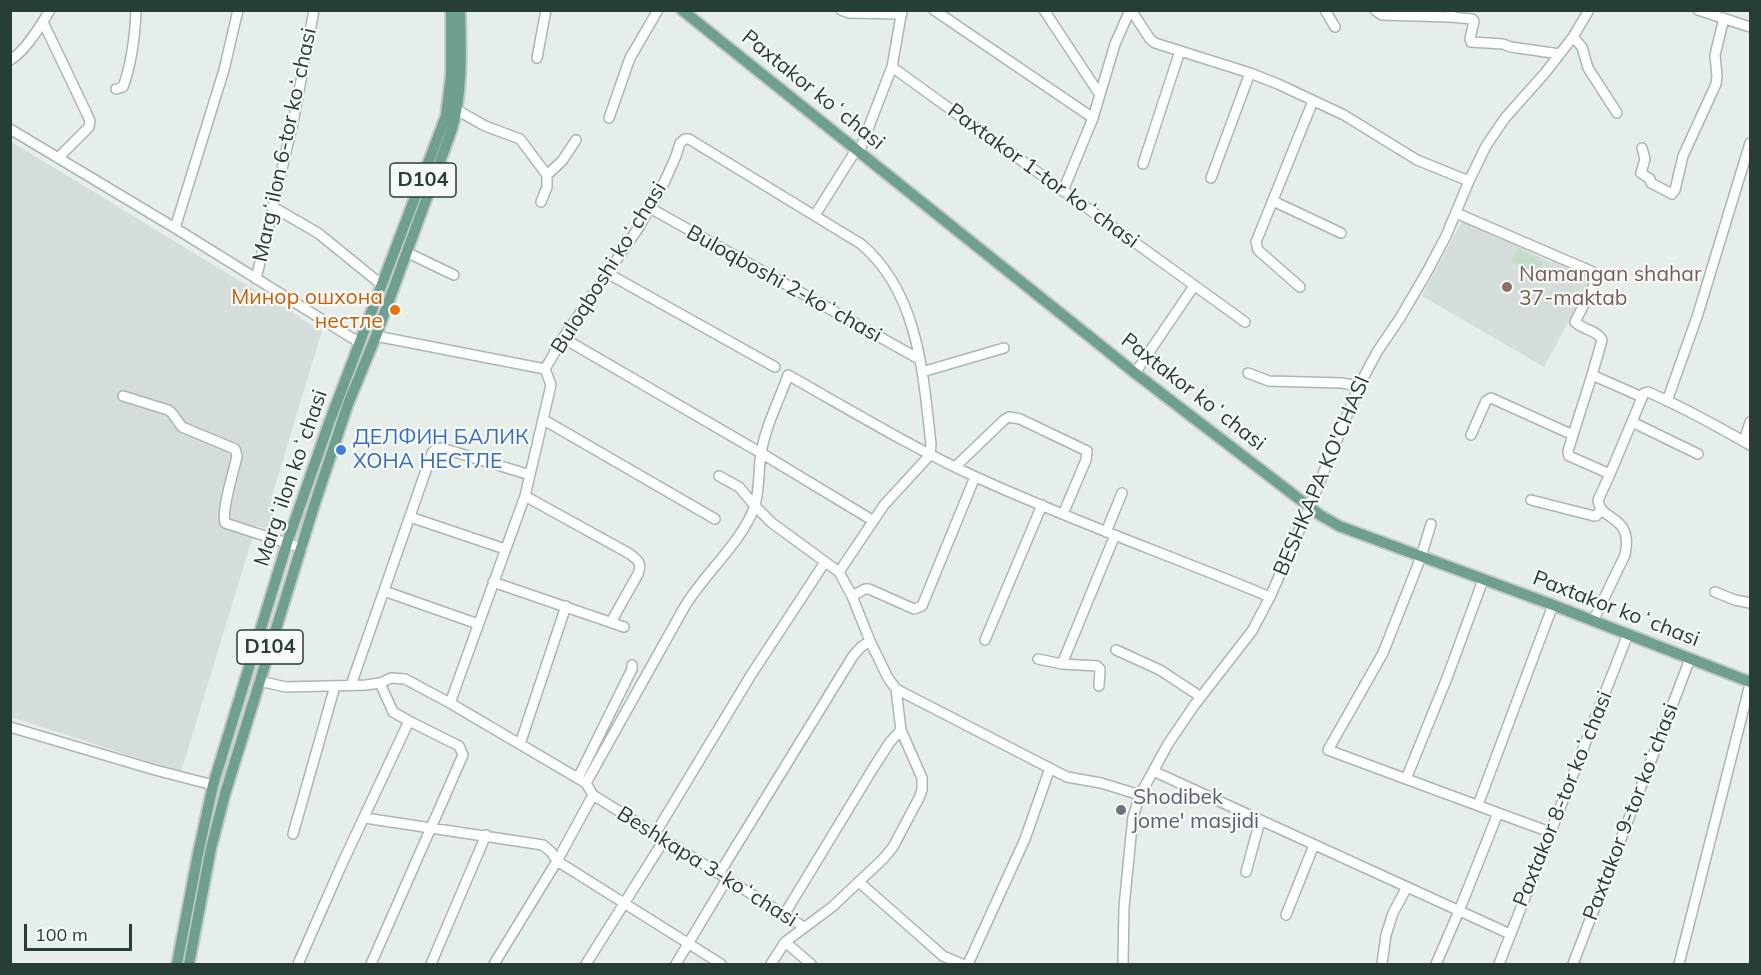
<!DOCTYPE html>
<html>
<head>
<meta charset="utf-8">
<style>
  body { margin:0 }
  #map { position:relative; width:1761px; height:975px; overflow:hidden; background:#e6eeea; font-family:Mulish,sans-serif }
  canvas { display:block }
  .frame { position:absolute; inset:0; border:12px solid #263e37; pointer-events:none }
  .scale { position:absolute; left:24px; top:924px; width:108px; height:27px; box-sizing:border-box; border:3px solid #263e37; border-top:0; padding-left:8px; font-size:18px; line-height:21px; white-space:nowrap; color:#263e37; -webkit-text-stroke:4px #f7faf8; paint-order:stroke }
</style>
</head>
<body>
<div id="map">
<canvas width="1761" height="975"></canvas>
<div class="frame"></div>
<div class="scale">100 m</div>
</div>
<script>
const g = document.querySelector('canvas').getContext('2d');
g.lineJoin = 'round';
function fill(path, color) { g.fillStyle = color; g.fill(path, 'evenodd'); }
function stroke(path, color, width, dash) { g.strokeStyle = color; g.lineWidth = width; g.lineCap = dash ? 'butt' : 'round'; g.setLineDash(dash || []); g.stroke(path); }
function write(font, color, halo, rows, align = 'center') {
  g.font = font + ' Mulish,sans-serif'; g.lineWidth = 4.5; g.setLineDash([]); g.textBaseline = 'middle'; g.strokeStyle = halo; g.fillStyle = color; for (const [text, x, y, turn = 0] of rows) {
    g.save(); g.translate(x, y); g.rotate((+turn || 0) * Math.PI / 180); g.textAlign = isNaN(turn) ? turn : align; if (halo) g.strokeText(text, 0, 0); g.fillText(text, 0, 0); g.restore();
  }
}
fill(new Path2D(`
  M10,141l312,190 -51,168 6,2 -8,27 -13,-2 -75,246 -170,-55z
  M1463,219l89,44 3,-4 37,19 -48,89 -122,-71z`), '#d4ddd9');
fill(new Path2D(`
  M1518,249l25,14 -7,12 -25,-15z`), '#c1dcc8');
const minor = new Path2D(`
  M841,10l8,3 53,1
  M934,10l159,108
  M1044,10l56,85
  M1131,10l19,29 5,4 95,30 28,11 66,31 73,45 52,21
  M1325,10l10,17
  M1375,10l7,5 69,2v-7
  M1698,10l52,17
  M1451,17l21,2 2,2 -4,18 1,3 32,2 8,3 49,7
  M43,22l43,90 4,9 -1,6 -31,31
  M1573,37l9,10 6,21 29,45
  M537,58l9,-48
  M10,60c15,-8 31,-35 40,-50
  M892,67l353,255
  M116,89l7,-2c9,-25 12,-50 13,-77
  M457,110l28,16 35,13 27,36v12l-6,15
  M609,118l21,-60 28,-48
  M10,129l165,99 185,115
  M1642,148l3,11 -4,14 9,6 1,4 21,11 3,-4 8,-34 33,-72 1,-8 -2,-21 9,-37
  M859,152l33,-85 10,-57
  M1143,164l37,-113
  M547,175l15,-14 14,-21
  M1211,178l39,-105
  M1063,191l30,-73 22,-74 15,-34
  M1273,201l68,32
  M273,207l45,26 64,52
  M650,208l269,151
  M1456,213l137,59 3,9 -21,41c8,8 22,8 27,18l-10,35
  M815,215l41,-65
  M175,228l49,-158 14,-60
  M406,252l48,23
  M607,273l168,94
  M256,279l38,-161 20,-108
  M1300,287l-42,-37 -2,-8 57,-141
  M376,336l169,33
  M563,338l198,115 111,67
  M545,369l18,-31 76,-111 25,-44 12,-27 4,-13 5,-4h4l172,105c58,49 62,131 70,200l-1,11 -46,50 -45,67
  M922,372l82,-24
  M1135,373l59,-87
  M1248,373l21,8 72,2 18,3
  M123,396l45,14 4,3 10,14 53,22 2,7c-3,15 -16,54 -12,67l77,25
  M1667,401l30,-84 53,-174
  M544,420l171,99
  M1632,422l66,32
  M1471,435l15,-34 5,-3 82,37 19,-60 50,22
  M1573,435l-5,16 1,5 41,18
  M1744,441l6,-19
  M955,467l49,-47 5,-3 11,2 67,32 -1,9 -23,54
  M719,476l20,11 16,19 17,17 67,49 13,24 18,45 18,37 8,11 5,41 21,48v12l-3,8 -26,49 -10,12 -51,48 -47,35 -14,22
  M525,496l105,58c9,7 12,10 8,20l-27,48
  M1531,500l63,16h2l5,-6
  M410,517l95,32
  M1431,524l-10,33 -38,96 -55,97 170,63 -39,98 -23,53
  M1106,532l16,-39
  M493,582l131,45
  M384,591l94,33
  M1715,592l20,8 15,3
  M852,596l13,-7h4l45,20 8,-3 53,-129
  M1593,621l32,-66c9,-41 -25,-33 -27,-55l12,-26 34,-81 4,-1c35,15 69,34 102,53
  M985,640l57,-135
  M1116,650l44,20 41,27
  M1038,659l24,5 35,2 3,3 -1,17
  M1062,664l53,-129
  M259,681l27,6 80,-2 14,-2 11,-5 14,1 45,24 136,80 7,12 8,5 203,127
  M351,685l81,-232 4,-4 6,-1 88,27
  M896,689l171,88 34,6 39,12
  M450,703l75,-207 26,-111 -6,-16
  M10,727l145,43 58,15
  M520,744l46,-138
  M1153,771l357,163
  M578,778l54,-109v-4
  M1406,779l41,-101 36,-98
  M586,783l99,-177c20,-33 56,-63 69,-98 6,-16 4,-37 7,-54 4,-27 18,-53 27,-79 62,35 123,72 188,102 96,44 196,79 294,120
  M1478,805l75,-200
  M1498,813l52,19
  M365,818l178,27 8,7 6,9 164,103
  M293,834l42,-148
  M655,834l96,-159 74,-113
  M1246,872l14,-51
  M719,874l134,-218 8,-9 9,-6
  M859,882l84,74 19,8
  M784,915l88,-145 18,-28 11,-12
  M1286,915l28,-70
  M785,942l26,22
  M298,964l44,-100 67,-143
  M371,964l92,-209 -4,-9 -50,-25 -16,-9 -13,-29
  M431,964l55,-129
  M494,964l63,-103 36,-66
  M586,964l78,-124
  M676,964l51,-85
  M968,964l57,-125 25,-71
  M1123,964l1,-57 7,-71 2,-19 7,-22 28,-51 25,-37 59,-76 18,-34 39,-89 50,-122 18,-34 23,-34 27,-46 19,-36 23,-55 17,-35 19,-28 40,-45 28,-36 16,-27
  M1382,964l4,-29 7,-22 14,-26
  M1499,964l129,-330
  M1573,964l117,-305
  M1679,964l71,-280`);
const major = new Path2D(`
  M682,10l453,363 185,142 19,11 214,79 197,77
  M177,964l21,-110 15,-69 74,-242 42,-120 117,-307 5,-42v-64
  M189,964l22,-116 14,-54 89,-288 34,-102 28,-68 76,-207c11,-39 9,-78 8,-119`);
stroke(minor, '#a9b6b1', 12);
stroke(major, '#c2c9c7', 14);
stroke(minor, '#fff', 9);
stroke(major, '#6f9f91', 10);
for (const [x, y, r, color] of [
  [1507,287,6,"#8d6e63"],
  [395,310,6,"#e8710a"],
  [341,450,6,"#3f7fe0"],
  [1121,810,6,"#6b7280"]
]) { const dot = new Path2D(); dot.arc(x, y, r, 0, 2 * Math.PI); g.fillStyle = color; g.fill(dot); stroke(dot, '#f7faf8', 2); }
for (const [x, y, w] of [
  [423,180,66],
  [270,647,66]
]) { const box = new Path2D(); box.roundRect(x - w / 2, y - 17, w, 34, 4.5); g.fillStyle = '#f7faf8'; g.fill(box); stroke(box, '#263e37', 1.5); }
write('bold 20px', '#263e37', null, [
  ["D104",423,180],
  ["D104",270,647]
]);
write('21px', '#263e37', '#f7faf8', [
  ["Paxtakor koʻchasi",813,90,39],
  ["Margʻilon 6-tor koʻchasi",285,145,-78],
  ["Paxtakor 1-tor koʻchasi",1043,176,36],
  ["Buloqboshi koʻchasi",609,268,-58],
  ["Buloqboshi 2-koʻchasi",784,284,29],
  ["Paxtakor koʻchasi",1193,392,38],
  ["BESHKAPA KO'CHASI",1322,476,-67],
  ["Margʻilon koʻchasi",291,478,-71],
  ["Paxtakor koʻchasi",1616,609,21],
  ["Paxtakor 8-tor koʻchasi",1563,799,-68],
  ["Paxtakor 9-tor koʻchasi",1631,812,-69],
  ["Beshkapa 3-koʻchasi",707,867,32]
]);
write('21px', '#785e54', '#f7faf8', [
  ["Namangan shahar",1519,275],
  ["37-maktab",1519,299]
], 'left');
write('21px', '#c56008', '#f7faf8', [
  ["Минор ошхона",383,298],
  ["нестле",383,322]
], 'right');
write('21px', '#366cbe', '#f7faf8', [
  ["ДЕЛФИН БАЛИК",353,438],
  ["ХОНА НЕСТЛЕ",353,462]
], 'left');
write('21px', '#5b616d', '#f7faf8', [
  ["Shodibek",1133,798],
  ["jome' masjidi",1133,822]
], 'left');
</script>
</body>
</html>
